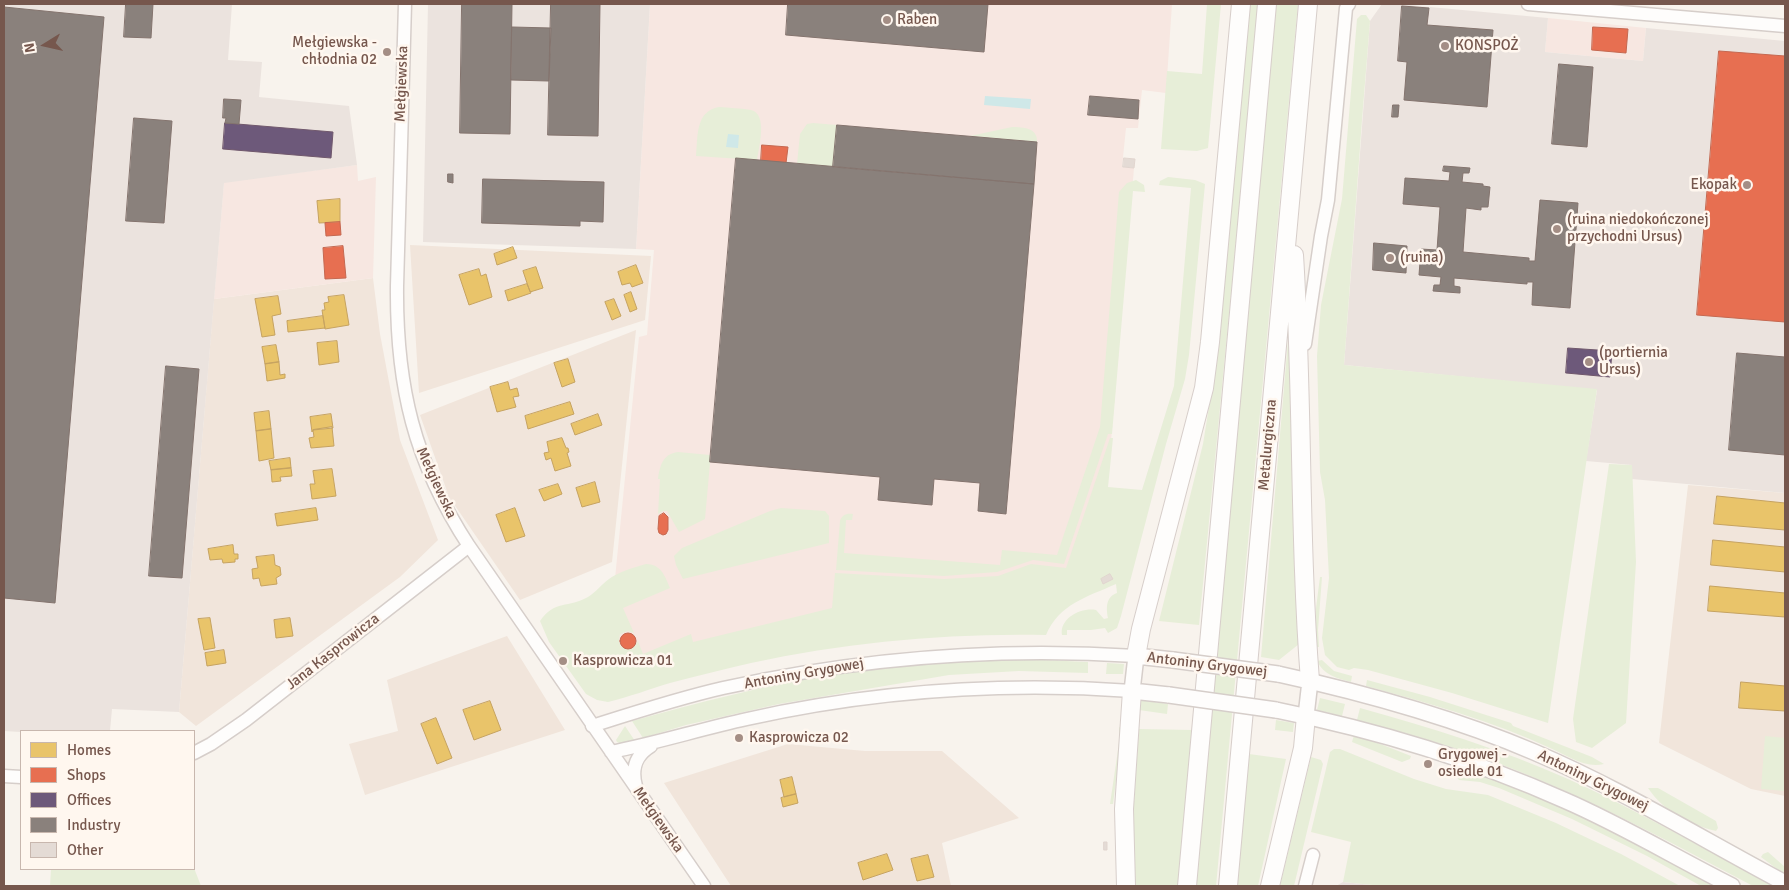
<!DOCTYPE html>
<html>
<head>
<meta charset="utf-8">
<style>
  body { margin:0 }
  #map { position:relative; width:1789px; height:890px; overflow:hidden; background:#f8f3ed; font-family:Signika,sans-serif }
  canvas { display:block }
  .frame { position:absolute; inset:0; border:5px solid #76574d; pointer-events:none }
  .legend { position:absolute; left:20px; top:730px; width:175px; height:140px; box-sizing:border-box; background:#fff7ef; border:1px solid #c8b7ae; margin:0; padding:6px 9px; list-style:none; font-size:15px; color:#76574d }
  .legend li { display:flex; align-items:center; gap:10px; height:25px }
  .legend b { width:25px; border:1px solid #c8b7ae }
  .north { position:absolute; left:20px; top:20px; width:50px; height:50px; -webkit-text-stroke:4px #fff7ef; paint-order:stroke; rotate:260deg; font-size:14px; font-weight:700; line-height:20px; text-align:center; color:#76574d }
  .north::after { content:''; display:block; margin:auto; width:18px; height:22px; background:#76574d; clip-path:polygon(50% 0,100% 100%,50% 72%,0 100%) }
</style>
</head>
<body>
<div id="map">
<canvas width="1789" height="890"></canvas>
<div class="frame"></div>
<ul class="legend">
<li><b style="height:14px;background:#e9c46a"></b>Homes</li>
<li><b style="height:14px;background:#e76f51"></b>Shops</li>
<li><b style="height:14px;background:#6d597a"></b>Offices</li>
<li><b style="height:14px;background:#8a817c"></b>Industry</li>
<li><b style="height:14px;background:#e4dbd5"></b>Other</li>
</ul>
<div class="north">N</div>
</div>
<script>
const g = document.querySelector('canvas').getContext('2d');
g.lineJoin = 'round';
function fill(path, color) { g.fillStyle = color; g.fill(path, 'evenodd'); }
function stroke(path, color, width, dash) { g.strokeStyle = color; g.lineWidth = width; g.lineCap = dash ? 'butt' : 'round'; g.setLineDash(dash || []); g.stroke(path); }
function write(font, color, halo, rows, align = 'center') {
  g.font = font + ' Signika,sans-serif'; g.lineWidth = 5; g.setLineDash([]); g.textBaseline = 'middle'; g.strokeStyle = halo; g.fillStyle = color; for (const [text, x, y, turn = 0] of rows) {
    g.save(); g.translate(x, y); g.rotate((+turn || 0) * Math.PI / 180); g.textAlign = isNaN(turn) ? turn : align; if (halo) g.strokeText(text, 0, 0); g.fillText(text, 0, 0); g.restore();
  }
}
fill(new Path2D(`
  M410,245l241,11 -6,64 -226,73z
  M373,278l7,56 20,106 38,100 -38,37 -204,149 -17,-14 35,-413z
  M636,330l-24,232 -92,38 -71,-103 -29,-82z
  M1688,485l97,8v303l-34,-7 -92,-46z
  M507,636l58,94 -200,65 -16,-51 49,-13 -11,-51z
  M788,744l77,7h77l77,67 -77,25 9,43h-220l-67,-103z`), '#f1e5db');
fill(new Path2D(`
  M650,4h522l-6,89 -24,-3 -4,38h-12l-4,39 12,1 -23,273 -43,129 -119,26 -344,83 34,-342 8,-2 7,-85 -18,-1z
  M1548,18l98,10 -3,33 -98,-9z
  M357,165l1,16 18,-4 -3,101 -159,21 10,-117z`), '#f7e7e1');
fill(new Path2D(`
  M4,4h228l-4,56 34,2 -3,35 90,9 8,59 -133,18 -45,529 -67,-3 -2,22 -89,1 -17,-1z
  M428,4h222l-14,245 -213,-7z
  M1382,4h16l150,14 -3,34 98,9 3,-33 139,13v452l-153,-14v-14l-46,-4 11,-71 -253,-25 26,-344z
  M1343,882l39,4h-46z`), '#ebe3de');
fill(new Path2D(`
  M1207,4h14l-13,144 -11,3 -36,-2 6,-78 35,3z
  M1249,4h10l-60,621 -40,-4 44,-177 14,-87z
  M1273,4h25l-82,882h-22z
  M1361,15h5l4,6 -8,99 -18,245 253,24 -49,334 -96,-30 -84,-23 -14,-2 -5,2 -12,-3 -12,-12 -3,-17 7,-60 -4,-78 -5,-28 -3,-116 4,-51 21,-106 15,-180z
  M719,107c10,1 21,1 32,3 17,4 8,37 6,50l-61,-4c2,-19 -1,-45 23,-49z
  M813,123l24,2 -4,42 -36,-3 3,-30 7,-10z
  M1012,127c11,0 26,1 25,15l-67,-6z
  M1168,177l27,3 10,4 -16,171 -4,24 -19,65 -45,172 -4,12 -9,5 -3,-5 -14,2h-24v5h-5c-3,-17 20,-28 34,-25l8,9 4,-1c-2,-11 -2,-21 9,-25l-1,-9c-29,13 -57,20 -70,51 -99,-2 -198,7 -295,28 -27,6 -54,13 -81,20 -20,6 -41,14 -62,19l-11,-2 -11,-6 -37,-52 -9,-21c14,-21 29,-13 48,-24 8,-5 14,-13 21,-18 9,-7 26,-12 37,-15 15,0 19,12 24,24l-47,20 11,25 -6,-2 -8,3 -1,6 1,5c7,8 13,4 18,-4l5,13 48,-20 2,8 139,-34 3,-35 109,6 54,-3 33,-12 35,4 44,-130h3l-5,49 34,3 32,-104 17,-198 -32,-3 1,-4z
  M1136,180l8,5 1,7 -12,-1 -21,243h-4l-44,130 -31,-4 -36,12 -53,4 -108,-6 4,-49c2,-6 6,-8 13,-7l-1,6h-6l-2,33 156,12 2,-15 55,5 43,-128 19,-235 8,-9z
  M1292,294l7,350 -20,16 -18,-3z
  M678,452l32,3v8l-5,56 -26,13 -12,-21h-4l-5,3 2,-35h-2c2,-14 5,-25 20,-27z
  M1609,464l23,1 4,97 -10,161 -34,25 -16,-6 -3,-23z
  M781,508l44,3 4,5v27l-146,36 -7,-14 -2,-9 8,-8 88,-37z
  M1320,577h2l-4,53 1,17h-4l1,-39z
  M1023,659l65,3v11l-69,-2 -70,4 -170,29 -93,21 -43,13 -11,-17c66,-18 133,-36 201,-47 63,-10 126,-12 190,-15z
  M1322,660l12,11 18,5 -1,6c-15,-4 -27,-7 -34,-21z
  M1107,663l17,1 -1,10h-17z
  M1367,680l63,17 81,26 2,3 79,31 12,7c-19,5 -37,-9 -54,-16 -58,-27 -122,-45 -184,-62z
  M1320,698l25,6 -3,12 -25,-6z
  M1140,700l28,4 -1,10 -28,-4z
  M1360,708c71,20 141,41 208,71 71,32 138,71 206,107h-21c-72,-38 -143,-77 -218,-108 -58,-25 -118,-42 -178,-58z
  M1276,720l18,3 -1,9 -18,-2z
  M625,726l10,15 -13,3 -5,-2 -1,-2z
  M1119,727l4,1 -10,76h-3l9,-61z
  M1139,729l54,1 -15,156h-43l-2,-69z
  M1354,735l11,3 46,18 -1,3 -8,3 -50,-20z
  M1765,736l20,2v53l-24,-2z
  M1334,749h6l74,30 32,10 42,6 68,28 65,31 59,32h-298l-39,-4 8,-40 -40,-10 19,-80z
  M1249,754l37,5 -28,127h-21z
  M1311,757l10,3 2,4 -29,122h-14z
  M1458,771l24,3 70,28 62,29 101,55h-14l-54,-30 -75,-37 -73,-31 -19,-6 -21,-2 -3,-4z
  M1648,788h10l58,33 2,7 -2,3c-27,-7 -52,-19 -68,-43z
  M1768,852l17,15v8l-24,-18 2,-3z
  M194,868l7,18h-151l1,-17z`), '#e7eed8');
fill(new Path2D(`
  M985,96l46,3 -1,10 -46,-4z
  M728,134l11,1 -1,13 -12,-1z`), '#cfe8e8');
const homes = new Path2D(`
  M340,199v23l-21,1 -2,-22z
  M513,247l4,11 -20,7 -3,-11z
  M636,265l7,18 -11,4 -2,-4 -8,2 -4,-13z
  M536,267l7,21 -13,4 -7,-21z
  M479,269l2,7 5,-2 6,23 -23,8 -10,-30z
  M527,284l4,9 -23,8 -3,-10z
  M631,292l6,17 -7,3 -6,-17z
  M344,295l5,30 -24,4 -3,-19h3l-1,-7 5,-1 -1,-5z
  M278,296l3,18 -9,2 3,19 -13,2 -7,-38z
  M614,299l7,17 -9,4 -7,-18z
  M323,316l2,12 -37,4 -1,-11z
  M337,341l2,21 -20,3 -2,-22z
  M276,345l3,17 -14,2 -3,-17z
  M568,359l7,23 -13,5 -8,-24z
  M279,362l1,13 5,-1v4l-18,3 -2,-17z
  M508,382l2,8 7,-2 2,8 -6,1 3,10 -19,5 -7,-25z
  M570,402l4,12 -46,15 -3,-13z
  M269,411l2,18 -15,2 -2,-18z
  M331,414l2,14 -20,2 -1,2 -2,-15z
  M598,414l4,11 -27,10 -4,-11z
  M332,427l2,19 -23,2 -2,-10 5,-1 -1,-7z
  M271,429l3,29 -15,3 -3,-30z
  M562,438l4,10h2l1,4 -2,1 4,13 -16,5 -4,-13 -5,2 -2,-7 5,-1 -2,-10z
  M290,458l1,10 -20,2 -2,-9z
  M291,468l1,8 -12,1 1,4 -9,1 -1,-12z
  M332,469l4,27 -24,3 -2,-15h5l-2,-13z
  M595,482l5,20 -18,5 -6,-19z
  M558,484l4,10 -18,7 -5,-11z
  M1717,496l68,7v27l-71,-6z
  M316,508l2,12 -41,6 -2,-12z
  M515,508l10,28 -19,6 -10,-27z
  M1713,540l72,7v25l-74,-7z
  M233,545l1,9h4v5h-3v3l-12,1 -1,-4 -12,1 -2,-11z
  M274,555l1,10 5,2 1,8 -5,3 1,6 -16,2 -2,-8 -6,1 -1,-10 6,-1 -2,-11z
  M1710,586l75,7v24l-77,-6z
  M210,618l5,30 -11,2 -6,-31z
  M290,618l3,18 -17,2 -2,-18z
  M224,650l2,13 -19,3 -2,-13z
  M1741,682l44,4v25l-46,-3z
  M490,701l11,29 -27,10 -11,-30z
  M436,718l16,40 -15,6 -16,-40z
  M792,777l4,17 -12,3 -4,-17z
  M796,794l2,9 -15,4 -2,-9z
  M887,854l6,16 -30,10 -5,-17z
  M928,855l6,22 -17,4 -6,-22z`);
fill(homes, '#e9c46a');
stroke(homes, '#c6a361', 1);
const shops = new Path2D(`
  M1593,27l35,2 -2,24 -34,-3z
  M1719,51l66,5v266l-88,-7z
  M762,145l26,2 -2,16 -25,-2z
  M340,222l1,13 -15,1 -1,-13z
  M343,246l3,32 -21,1 -2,-31z
  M664,513l4,4v13l-2,4 -3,1 -4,-2 -1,-4 1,-13z
  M620 641a8 8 0 1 1 16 0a8 8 0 1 1-16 0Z`);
fill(shops, '#e76f51');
stroke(shops, '#c56850', 1);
const offices = new Path2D(`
  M225,123l108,9 -2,26 -108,-9z
  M1568,348l44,3 -2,26 -44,-4z`);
fill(offices, '#6d597a');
stroke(offices, '#70586c', 1);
const industry = new Path2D(`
  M126,4h27l-2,34 -27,-1z
  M462,4h50l-2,130 -50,-1z
  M551,4h49l-2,132 -50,-1z
  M788,4h200l-4,48 -198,-17z
  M1402,6l27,2 -2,17 66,5 -6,77 -83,-7 3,-38 -9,-1z
  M4,7l100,10 -49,586 -51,-5z
  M512,27l39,1 -2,53 -38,-1z
  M1559,64l34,3 -6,80 -35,-3z
  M1090,96l49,4 -1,19 -50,-4z
  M224,99l17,1 -2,24 -14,-1 1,-5h-3z
  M1393,105h6l-1,12h-6z
  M134,118l38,3 -8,102 -38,-2z
  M837,125l200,17 -3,42 -201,-17z
  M736,158l298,26 -28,330 -28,-3 2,-28 -46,-4 -2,26 -54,-5 2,-23 -170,-15z
  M1444,166l26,2 -1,5h-6l-1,9 21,2v2l7,1 -2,20h-7v3l-15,-2 -3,44 66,6v3h6l5,-61 38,3 -8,105 -38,-3 1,-23h-6v2l-73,-6v8l6,1v6l-27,-2 1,-6h6l1,-8 -22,-2 2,-26 16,1 3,-43 -37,-3 2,-26 44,3 1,-9 -7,-1z
  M448,174h5v9l-5,-1z
  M483,179l121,3 -1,40 -23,-1v5l-98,-3z
  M1374,243l33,3 -1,27 -33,-3z
  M1737,353l48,4v98l-56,-5z
  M166,366l33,3 -17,209 -33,-2z`);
fill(industry, '#8a817c');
stroke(industry, '#84746e', 1);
const building = new Path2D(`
  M1124,158l11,1 -1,9 -11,-1z
  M1110,574l3,5 -10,5 -2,-5z
  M1104,842h3v8h-3z`);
fill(building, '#e4dbd5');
stroke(building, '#e1d5cf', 1);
const minor = new Path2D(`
  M405,4l-8,282c-1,100 17,176 72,260l235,340
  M1528,4l257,22
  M1305,344l16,-108 7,-36 18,-192 3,-4
  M592,726c44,-14 87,-28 131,-38 136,-30 274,-41 413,-32
  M611,752c46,-9 90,-23 136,-33 126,-28 256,-37 385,-28
  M194,753l17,-9 35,-24 223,-174
  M4,776l17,1
  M636,786c-5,-18 0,-31 15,-40
  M1305,886l8,-31`);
const tertiary = new Path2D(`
  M1278,674c87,19 174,43 256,78 87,37 168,87 251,131
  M1169,695l-37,-4 4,-35 37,4
  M1276,710c99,20 196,49 288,90 58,25 112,58 168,86
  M1306,716l4,-35`);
const secondary = new Path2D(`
  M1294,255c9,142 5,284 16,426
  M1136,656l5,-27 63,-241 6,-46 31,-338
  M1126,886l-2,-77 8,-118
  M1187,886l80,-882
  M1228,886l80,-882
  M1270,886l33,-138 3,-32`);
stroke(minor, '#d6ceca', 15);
stroke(tertiary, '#d6ceca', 18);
stroke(secondary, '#d7ceca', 20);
stroke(minor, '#fefdfc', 12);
stroke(tertiary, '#fefdfc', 15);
stroke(secondary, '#fefdfc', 18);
const tertiaryBridge = new Path2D(`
  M1173,660l105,14
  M1169,695l107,15`);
stroke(tertiaryBridge, '#d6ceca', 18, []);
stroke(tertiaryBridge, '#fefdfc', 15);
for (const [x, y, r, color] of [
  [887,20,5,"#a48e85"],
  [1445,46,5,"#a48e85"],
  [387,52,5,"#a48e85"],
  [1747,185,5,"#a48e85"],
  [1557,229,5,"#a48e85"],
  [1390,258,5,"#a48e85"],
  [1589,362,5,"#a48e85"],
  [563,661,5,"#a48e85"],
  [739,738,5,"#a48e85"],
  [1428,764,5,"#a48e85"]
]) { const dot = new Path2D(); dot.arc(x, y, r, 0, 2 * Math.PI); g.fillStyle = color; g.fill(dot); stroke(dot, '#fff7ef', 2); }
write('15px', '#76574d', '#fff7ef', [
  ["Raben",897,20],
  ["Mełgiewska -",377,43,"right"],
  ["chłodnia 02",377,60,"right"],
  ["KONSPOŻ",1455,46],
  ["Ekopak",1737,185,"right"],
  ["(ruina niedokończonej",1567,220],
  ["przychodni Ursus)",1567,237],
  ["(ruina)",1400,258],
  ["(portiernia",1599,353],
  ["Ursus)",1599,370],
  ["Kasprowicza 01",573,661],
  ["Kasprowicza 02",749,738],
  ["Grygowej -",1438,755],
  ["osiedle 01",1438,772]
], 'left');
write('15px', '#76574d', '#fff7ef', [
  ["Mełgiewska",402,84,-88],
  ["Metalurgiczna",1268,445,-85],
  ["Mełgiewska",436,483,65],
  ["Jana Kasprowicza",333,652,-38],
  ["Antoniny Grygowej",1207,665,7],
  ["Antoniny Grygowej",804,674,-10],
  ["Antoniny Grygowej",1593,781,26],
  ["Mełgiewska",658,820,55]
]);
</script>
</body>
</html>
